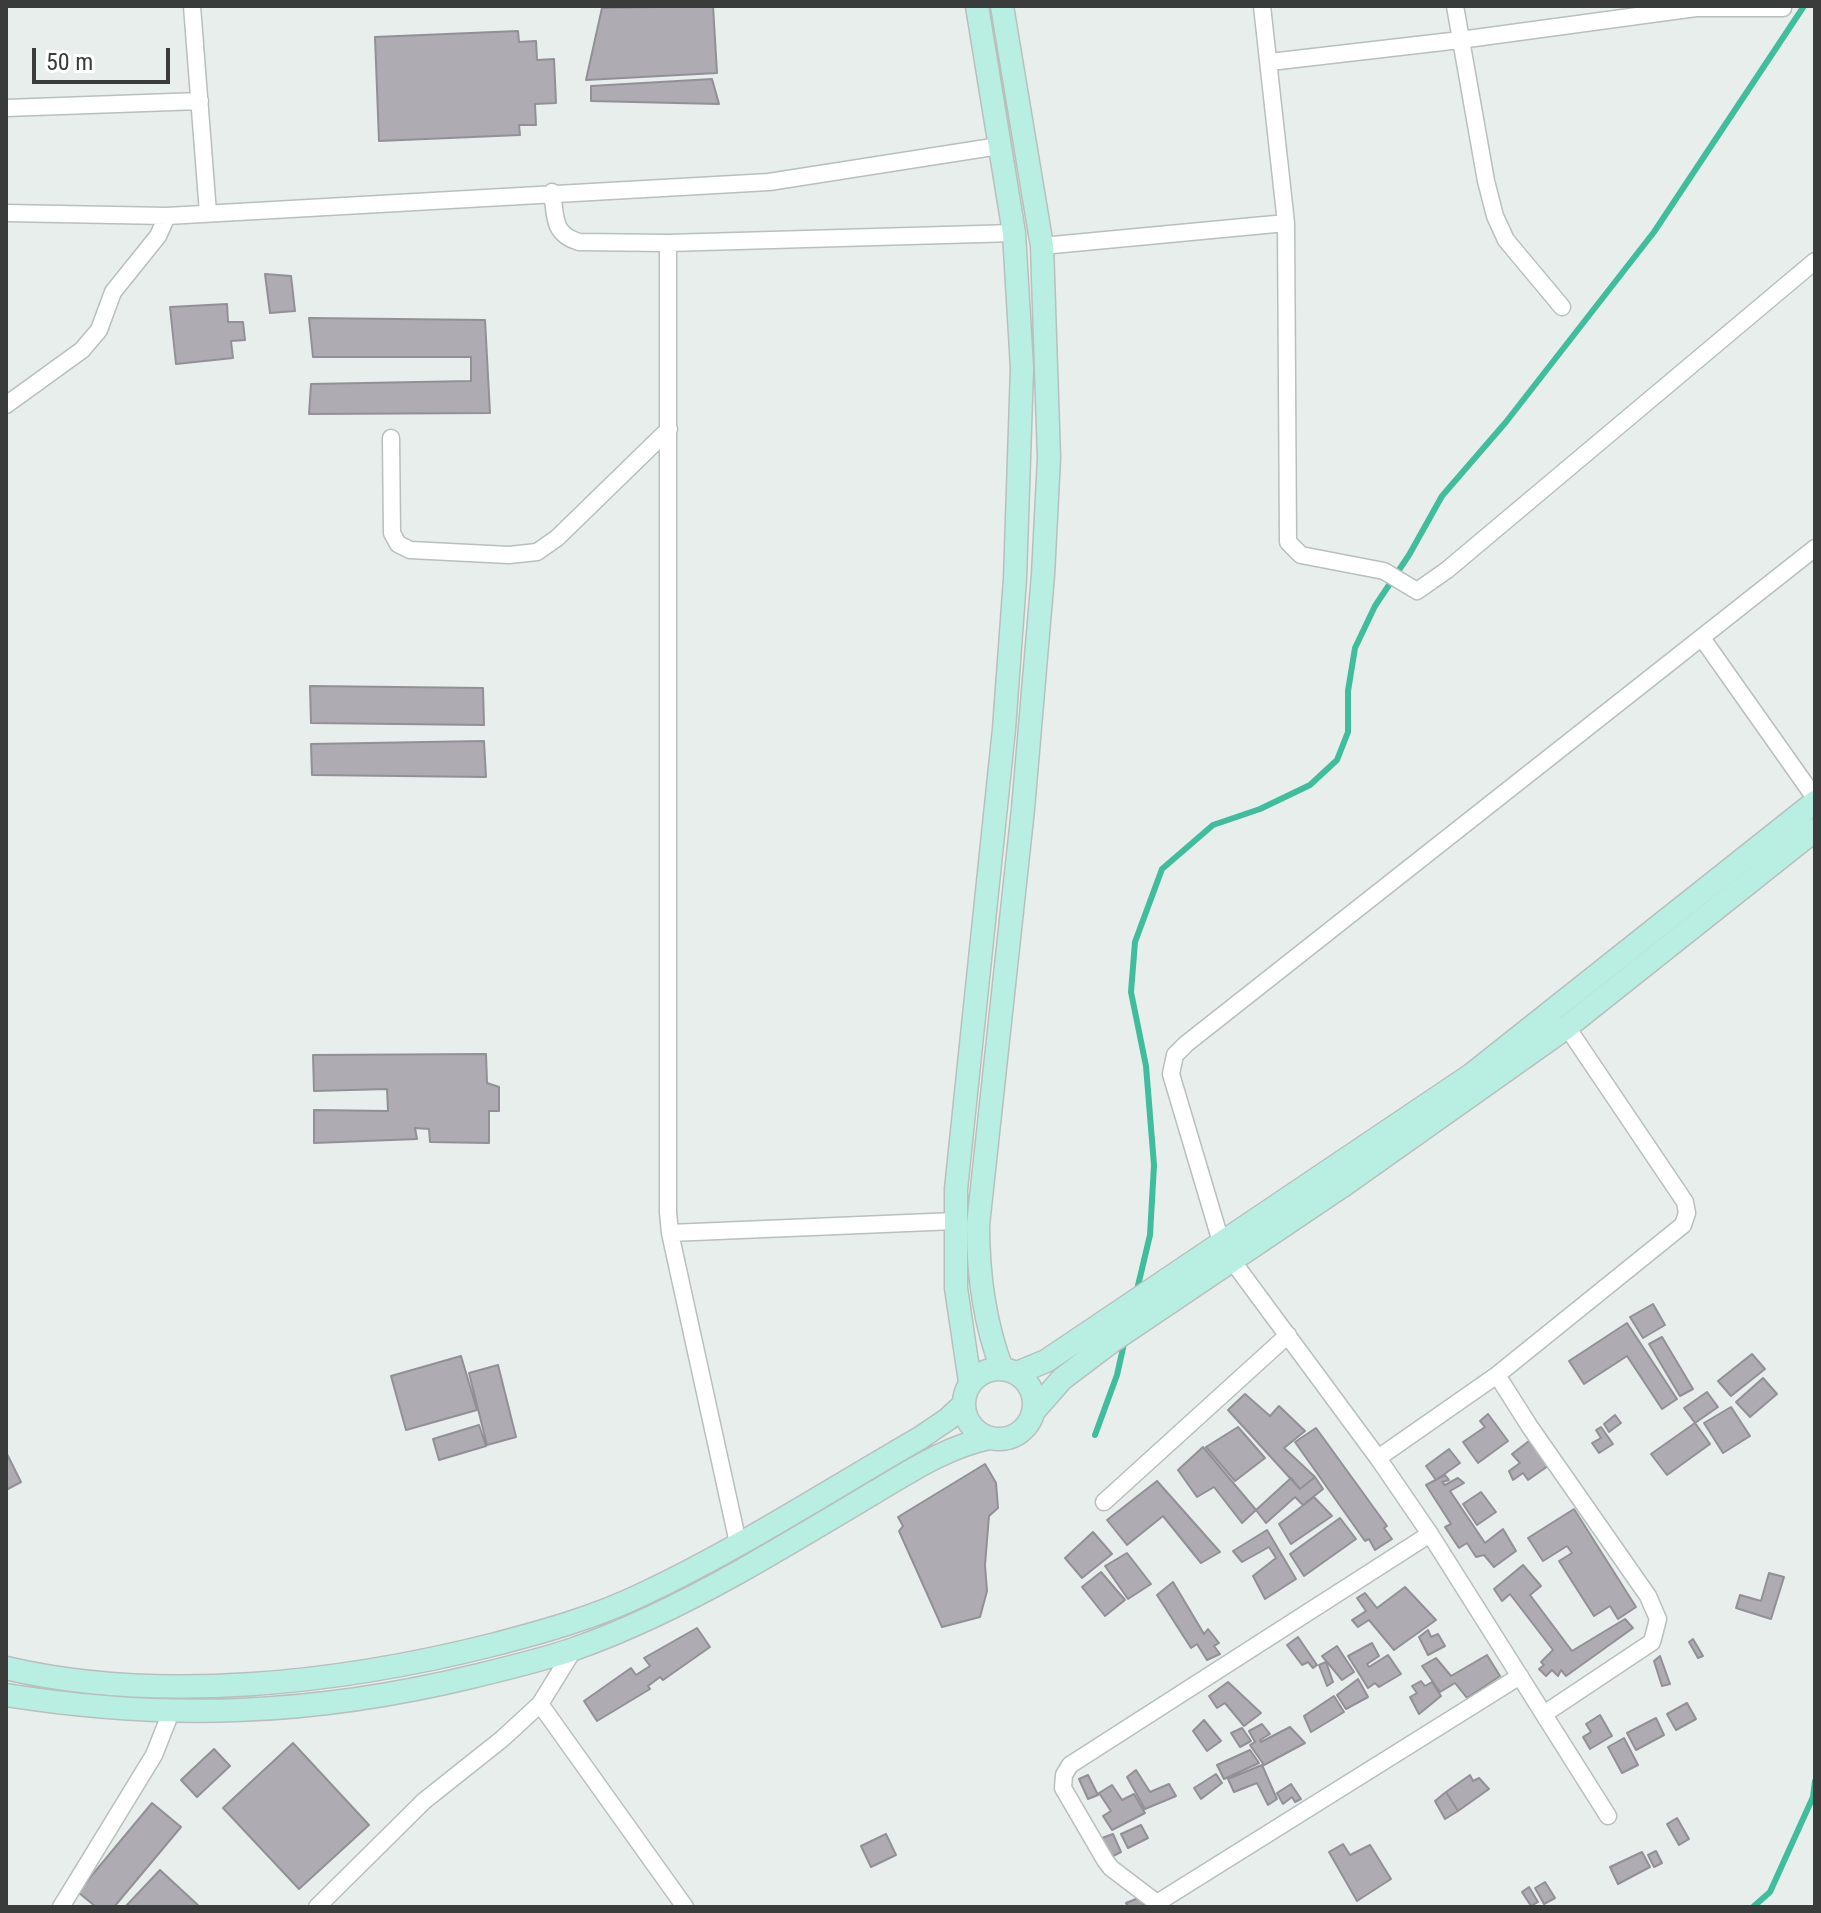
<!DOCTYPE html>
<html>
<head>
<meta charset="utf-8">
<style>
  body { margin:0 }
  #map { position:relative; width:1821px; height:1913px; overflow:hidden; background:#e7eeec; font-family:"Roboto Condensed",sans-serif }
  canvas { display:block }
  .frame { position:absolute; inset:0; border:8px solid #393c3b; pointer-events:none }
  .scale { position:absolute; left:32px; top:48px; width:138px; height:36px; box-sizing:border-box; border:4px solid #393c3b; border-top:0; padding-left:10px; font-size:24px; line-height:28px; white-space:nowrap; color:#393c3b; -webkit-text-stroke:6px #fff; paint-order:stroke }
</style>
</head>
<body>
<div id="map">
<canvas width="1821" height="1913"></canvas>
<div class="frame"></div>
<div class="scale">50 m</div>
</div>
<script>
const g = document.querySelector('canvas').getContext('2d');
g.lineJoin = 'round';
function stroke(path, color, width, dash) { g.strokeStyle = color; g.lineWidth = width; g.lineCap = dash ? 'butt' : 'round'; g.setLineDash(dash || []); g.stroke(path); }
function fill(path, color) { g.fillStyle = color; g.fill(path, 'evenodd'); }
stroke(new Path2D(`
  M1136,1294l14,-59 4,-70 -8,-99 -15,-74 4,-50 27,-73 51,-44 47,-16 50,-24 27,-25 11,-28v-41l7,-43 20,-42 34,-51 33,-59 64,-74 148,-190 150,-226
  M1095,1435l22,-60 8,-36
  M1753,1907l17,-15 43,-95 2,-16`), '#40bd9c', 6);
const building = new Path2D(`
  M713,6l4,67 -131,7 16,-72z
  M518,31l1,11 17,-1 1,19 17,-1 2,44 -21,1 1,21h-17l1,10 -141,6 -4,-104z
  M712,79l7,25 -128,-3v-15z
  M265,274l26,2 4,35 -25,2z
  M227,304l1,18h15l2,18 -14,1 2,17 -57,6 -6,-57z
  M309,318l176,2 5,93 -181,1 2,-30 160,-3v-24h-158z
  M310,686l173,2 1,37 -173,-2z
  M484,741l2,36 -174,-2 -1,-31z
  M486,1054l1,29 12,4v24h-10v32l-59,-1 -1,-13 -14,-1 2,11 -103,4v-33l74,1 -1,-22 -73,2 -1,-36z
  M1653,1304l12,21 -22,13 -13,-21z
  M1627,1323l50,76 -15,10 -35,-53 -43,28 -15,-23z
  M1662,1337l31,52 -13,7 -31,-52z
  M1752,1354l13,15 -34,27 -13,-15z
  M461,1356l16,54 -71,20 -15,-54z
  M498,1365l18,72 -29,8 -18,-72z
  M1763,1378l14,16 -27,23 -14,-15z
  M1707,1392l11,15 -23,16 -11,-15z
  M1245,1394l25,22 9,-10 26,25 -21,17 31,29 -15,12 -72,-79z
  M1731,1407l19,29 -27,17 -19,-30z
  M1488,1414l20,27 -30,22 -15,-21 22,-15 -5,-6z
  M1615,1415l6,8 -12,9 -5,-8z
  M1695,1423l15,21 -43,31 -16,-21z
  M479,1425l7,21 -47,14 -6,-21z
  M1238,1427l27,31 -30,23 -29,-34z
  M1601,1427l12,17 -14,9 -7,-10 9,-5 -5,-8z
  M1316,1428l71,98 -3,2 8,11 -17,11 -6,-11 -4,2 -70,-99z
  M1529,1441l19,25 -20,14 -5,-7 -10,7 -4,-9 11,-8 -8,-9z
  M1203,1447l53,63 -14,13 -28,-36 -17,10 -19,-27z
  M1449,1449l11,14 -24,17 -10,-14z
  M6,1452l15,30 -15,8z
  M985,1464l11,19 2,25 -9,8 -4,49 2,26 -7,26 -38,10 -43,-96 4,-5 -5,-9z
  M1445,1475l4,5 -7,2 3,3 13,-7 6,5 -14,8 35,52 18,-14 13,22 -22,16 -10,-12 -8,2 -9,-14 -8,5 -14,-21 6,-3 -25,-39z
  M1315,1477l8,12 -20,16 -8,-8 -29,26 -10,-13 35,-32 9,11z
  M1157,1481l63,71 -19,11 -38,-47 -36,29 -20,-25z
  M1481,1492l15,20 -19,13 -14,-21z
  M1314,1497l18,19 -41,28 -12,-20z
  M1574,1509l62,98 -18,12 -8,-13 -16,10 -35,-55 13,-8 -5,-7 -24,15 -15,-23z
  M1340,1518l16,21 -52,37 -14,-22z
  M1267,1530l29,49 -31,20 -12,-23 23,-18 -7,-11 -27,15 -9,-11z
  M1093,1532l19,22 -30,24 -17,-20z
  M1127,1553l24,31 -23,15 -23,-33z
  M1523,1565l18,21 -11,9 42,56 53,-32 8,9 -67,48 -5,-6 -3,6 -6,-6 -6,6 -7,-7 5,-4 -3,-3 12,-12 -43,-56 -8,7 -8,-12z
  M1101,1572l24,28 -20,16 -23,-29z
  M1769,1573l15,4 -13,42 -35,-11 4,-13 21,6z
  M1173,1582l31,52 4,-5 11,14 -5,3 6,8 -13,6 -10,-16 -6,4 -34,-53z
  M1405,1587l31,33 -42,30 -25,-30 -11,7 -6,-7 14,-9 -9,-13 8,-5 12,15z
  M697,1628l13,19 -47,33 -3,-3 -12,9 2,3 -53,32 -13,-20 47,-33 5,7 14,-9 -6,-8z
  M1428,1630l3,7 7,-3 7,12 -17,9 -9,-18z
  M1298,1637l19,28 -4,3 -5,-6 -6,3 -15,-20z
  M1693,1639l10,17 -5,2 -9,-16z
  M1372,1643l7,13 -12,8 2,3 19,-12 13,19 -22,13 -4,-4 -7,5 -20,-32z
  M1337,1646l17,26 -12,8 -20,-24z
  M1487,1655l13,21 -33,22 -12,-15 -15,9 -18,-26 14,-8 15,18z
  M1660,1656l10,28 -8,2 -8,-25z
  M1326,1662l7,20 -6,4 -8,-21z
  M1358,1679l10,18 -22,12 -9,-14z
  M1421,1681l4,5 7,-4 9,14 -22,18 -9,-17 7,-4 -5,-7z
  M1228,1682l33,31 -17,13 -19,-23 -8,5 -8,-12z
  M1334,1696l10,16 -33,20 -7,-16z
  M1687,1703l9,16 -20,11 -9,-16z
  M1600,1715l12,21 -22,13 -7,-12 8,-5 -5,-8z
  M1656,1718l8,17 -28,15 -9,-17z
  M1204,1720l17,21 -14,10 -14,-20z
  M1262,1724l8,10 -10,6 1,2 29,-15 15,16 -41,22 -14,-20 5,-3 -6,-11z
  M1242,1728l9,13 -11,6 -9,-14z
  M1624,1738l14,27 -16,8 -14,-26z
  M293,1743l76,82 -70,64 -76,-81z
  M214,1749l16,17 -33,31 -16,-17z
  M1250,1750l9,13 -35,16 -7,-14z
  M1262,1765l15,34 -9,6 -11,-22 -23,9 -6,-13z
  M1136,1770l14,22 19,-8 7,12 -31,13 -18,-32z
  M1216,1774l6,9 -21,16 -7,-11z
  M1088,1775l10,20 -10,4 -9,-20z
  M1470,1775l3,6 6,-3 10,11 -31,22 -12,-19z
  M1291,1784l10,15 -6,3 -3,-5 -9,7 -6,-11z
  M1112,1785l10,15 12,-6 11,19 -33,17 -9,-14 8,-5 -12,-18z
  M1446,1792l12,19 -13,8 -10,-18z
  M152,1803l29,24 -67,80h-18l-18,-15z
  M1677,1818l12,21 -10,6 -12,-21z
  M1141,1825l7,13 -20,10 -7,-14z
  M886,1834l10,21 -25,12 -10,-21z
  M1113,1834l8,18 -10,5 -9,-19z
  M1343,1844l7,11 20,-10 21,34 -34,22 -28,-49z
  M1656,1851l6,12 -8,4 -6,-12z
  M1642,1852l8,15 -32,17 -8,-17z
  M160,1870l40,37 -74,-1z
  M1545,1882l10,16 -11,6 -9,-16z
  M1529,1887l9,15 -7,4 -9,-14z
  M1141,1897l3,10h-16l-2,-4z`);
fill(building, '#aeacb2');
stroke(building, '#929096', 2);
const minor = new Path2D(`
  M192,6l16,207
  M1262,6l24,217 2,319 13,13 83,16 33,20 30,-21 368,-309
  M1455,6l31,175 9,35 11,24 56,67
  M1270,62l190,-22 236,-32h87
  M6,108l194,-7
  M552,192c4,25 0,42 27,50l89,1 346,-10
  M6,213l161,3 602,-34 230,-36
  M668,243v969l2,21 68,310
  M1042,246l244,-23
  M6,405l76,-55 17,-20 14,-38 45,-56 9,-20
  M391,438l1,95 6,11 12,6 99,5 28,-3 20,-14 112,-109
  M1702,638l113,160
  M670,1233l285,-12
  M1221,1242l-50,-168 4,-19 11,-11 629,-496
  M1231,1259l147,199 52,76 178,282
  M1497,1375l33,52 118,169 10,23 -6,23 -108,72
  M1378,1458l119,-83 186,-150 4,-12 -2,-11 -118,-175
  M1104,1502l184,-167
  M1430,1534l-360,231 -6,10 -1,13 42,72 6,8 46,35 363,-227
  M540,1704l145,203
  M61,1907l93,-152 17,-43
  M317,1907l107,-106 78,-62 38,-35 34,-55`);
const secondary = new Path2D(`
  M964 1404a35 35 0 1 1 70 0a35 35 0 1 1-70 0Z
  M1002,1369c-18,-47 -24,-94 -24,-144l45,-416 20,-234 6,-117 -7,-212 -40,-240
  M1017,1373l29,-12 425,-286 344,-273
  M970,1382l-14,-94v-99l48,-460 11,-150 7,-211 -8,-135 -37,-227
  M1033,1412l29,-33 49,-37 230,-155 226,-160 248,-197
  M6,1668c153,36 335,15 486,-23 50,-13 101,-27 149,-50 96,-45 187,-104 279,-157l28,-19 15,-14
  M6,1695c163,26 309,20 469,-19 33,-8 67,-16 99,-27 57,-20 113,-48 165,-77 46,-26 91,-53 136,-80 37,-22 72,-45 114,-54`);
stroke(minor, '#b8bfbc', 19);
stroke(secondary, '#b8bfbc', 25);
stroke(minor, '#fff', 16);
stroke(secondary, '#b9efe3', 22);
</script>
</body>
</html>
